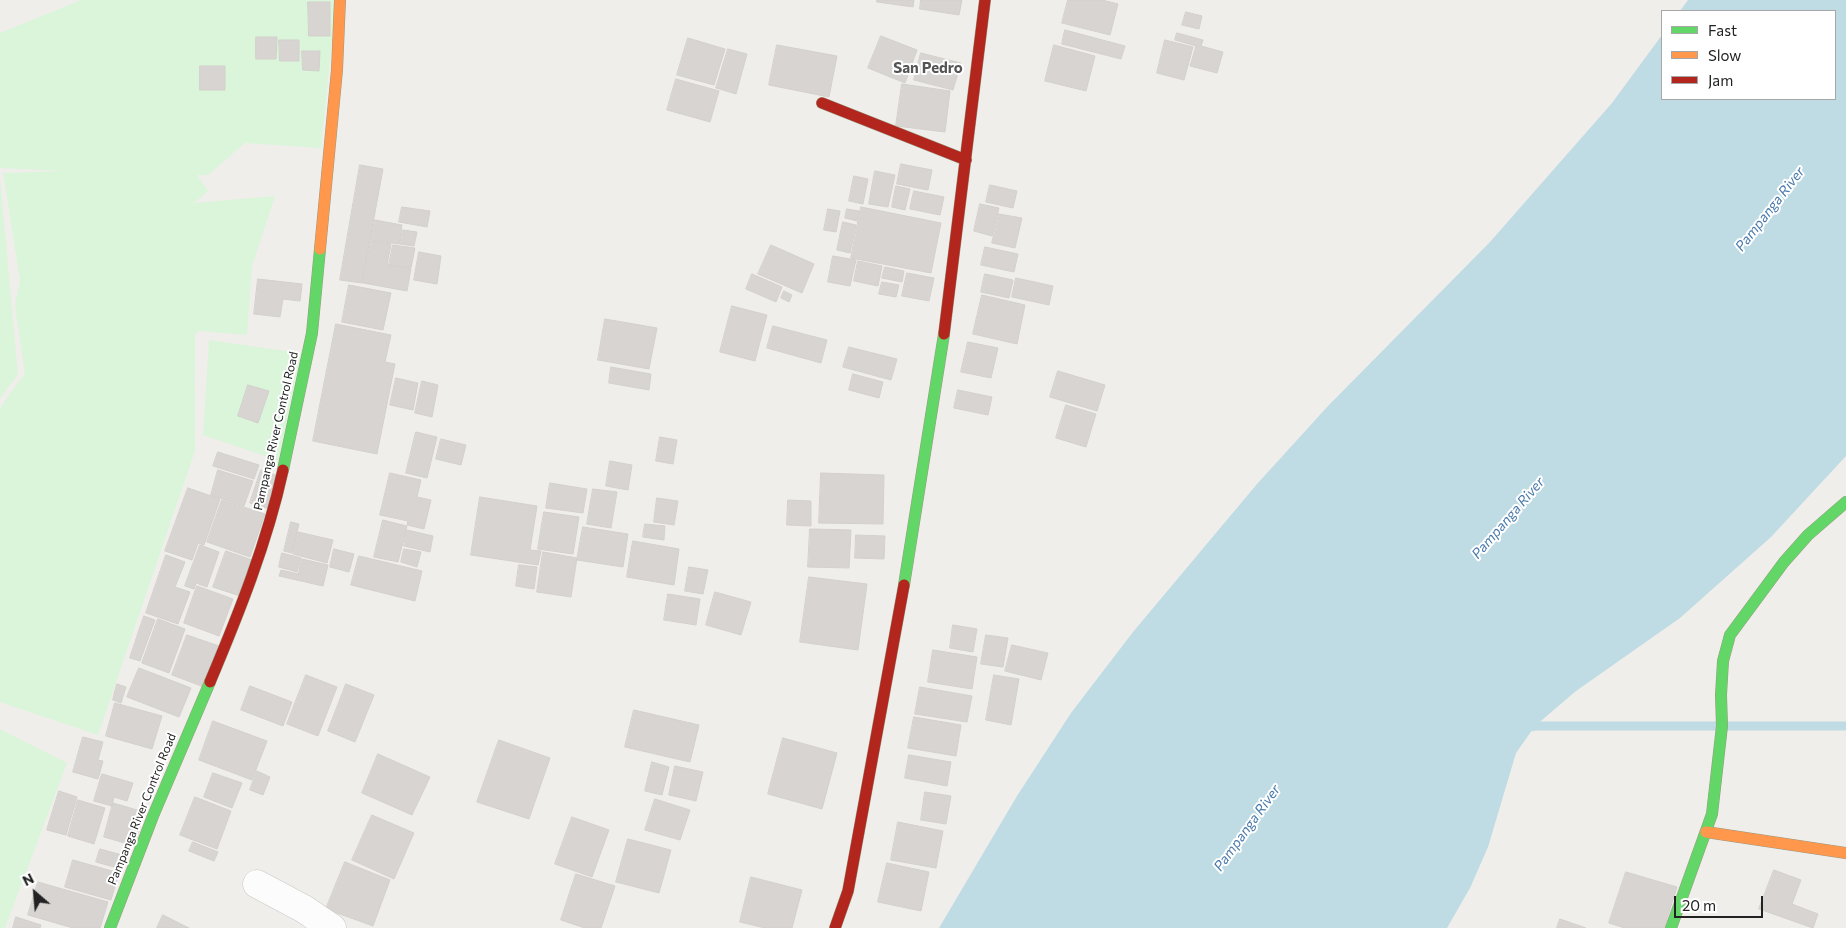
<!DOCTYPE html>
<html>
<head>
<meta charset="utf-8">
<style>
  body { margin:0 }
  #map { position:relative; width:1846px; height:928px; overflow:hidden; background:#f0eeeb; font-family:Commissioner,sans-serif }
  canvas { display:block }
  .legend { position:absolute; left:1661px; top:10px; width:175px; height:90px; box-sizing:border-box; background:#fff; border:1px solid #a7a7a7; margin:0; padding:6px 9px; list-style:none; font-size:15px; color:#222 }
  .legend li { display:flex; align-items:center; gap:10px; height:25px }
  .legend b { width:25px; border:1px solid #a7a7a7 }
  .north { position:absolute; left:10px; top:868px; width:50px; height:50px; -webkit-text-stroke:4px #fff; paint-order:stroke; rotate:333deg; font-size:14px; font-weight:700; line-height:20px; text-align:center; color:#222 }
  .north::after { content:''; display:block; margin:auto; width:18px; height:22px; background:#222; clip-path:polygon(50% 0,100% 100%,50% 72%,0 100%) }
  .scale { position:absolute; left:1674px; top:896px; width:89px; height:22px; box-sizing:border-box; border:2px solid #222; border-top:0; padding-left:6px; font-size:15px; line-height:18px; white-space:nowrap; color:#222; -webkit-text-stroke:4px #fff; paint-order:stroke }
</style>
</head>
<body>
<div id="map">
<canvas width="1846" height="928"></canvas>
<ul class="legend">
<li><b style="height:6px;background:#63d668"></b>Fast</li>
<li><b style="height:6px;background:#ff974d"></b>Slow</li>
<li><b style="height:6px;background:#b3261e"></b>Jam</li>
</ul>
<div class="north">N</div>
<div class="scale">20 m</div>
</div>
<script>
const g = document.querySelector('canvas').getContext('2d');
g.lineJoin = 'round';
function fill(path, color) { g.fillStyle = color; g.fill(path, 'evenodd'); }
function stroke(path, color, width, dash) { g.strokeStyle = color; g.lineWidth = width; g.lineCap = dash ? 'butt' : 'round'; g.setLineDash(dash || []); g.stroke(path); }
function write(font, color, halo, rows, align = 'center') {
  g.font = font + ' Commissioner,sans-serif'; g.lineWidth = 4; g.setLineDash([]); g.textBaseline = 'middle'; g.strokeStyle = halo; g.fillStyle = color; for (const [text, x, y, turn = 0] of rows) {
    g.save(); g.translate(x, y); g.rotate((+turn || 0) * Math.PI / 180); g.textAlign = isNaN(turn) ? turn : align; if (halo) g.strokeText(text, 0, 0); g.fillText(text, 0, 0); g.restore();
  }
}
fill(new Path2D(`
  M81,0h255l-15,148 -76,-5 -37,32h-11l11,16 -14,12 81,-7 -23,70 -5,69 -48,-4 -4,3v117l-97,284 -98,-33v-293l7,-12 18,-23 -10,-68 5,-26 -17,-107 60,-2 -63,-3v-135z
  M0,177l18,198 -13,16 -5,8z
  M209,340l98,14 -27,107 -77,-26z
  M0,729l67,34 -62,165h-5z`), '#daf5da');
fill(new Path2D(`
  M1688,0h158v456l-75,81 -91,81 -104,73 -41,35 -19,27 -28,94 -18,41 -23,40h-508l78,-132 54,-83 62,-81 124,-148 71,-78 162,-164 122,-139 50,-68v64h173v-88h-155z`), '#bfdbe3');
stroke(new Path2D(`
  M1524,728l11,-2h311`), '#bfdbe3', 9);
const building = new Path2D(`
  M877,0h37l-1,7 -36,-5z
  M921,0h41l-3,15 -39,-6z
  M1068,0h34l16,4 -8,31 -48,-12z
  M308,2h22v34h-21z
  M1186,12l16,4 -3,13 -17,-4z
  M1065,30l60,16 -4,13 -59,-15z
  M1177,33l26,7 -2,6 22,6 -6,21 -27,-7 6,-20 -21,-6z
  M881,36l36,14 -12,33 -37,-15z
  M256,37h21l-1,22h-20z
  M688,38l37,11 -11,36 -37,-10z
  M279,40h20v21h-19z
  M1165,40l28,7 -9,33 -27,-7z
  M777,45l60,11 -8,41 -60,-12z
  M1054,45l41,11 -9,35 -41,-10z
  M728,49l19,5 -11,40 -20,-6z
  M302,51h18l-1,20 -16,-1z
  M921,53l40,10 -8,27 -39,-10z
  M200,66h25v24h-25z
  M676,79l43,12 -9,31 -43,-12z
  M902,84l48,7 -5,41 -49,-6z
  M901,164l31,6 -4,20 -31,-6z
  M360,165l23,4 -21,114 -22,-3z
  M875,171l20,4 -7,32 -19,-3z
  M854,176l14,3 -5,25 -14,-3z
  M990,185l27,6 -4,17 -27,-6z
  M896,186l14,3 -5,21 -13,-3z
  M914,191l30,6 -4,18 -30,-6z
  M980,204l19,4 -7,28 -18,-5z
  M402,207l28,4 -3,16 -28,-5z
  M861,207l80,16 -10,50 -80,-15z
  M828,209l12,2 -4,21 -12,-2z
  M847,209l12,2 -2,10 -12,-3z
  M999,214l23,4 -7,30 -23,-5z
  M375,220l27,5 -3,19 -28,-4z
  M843,222l13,3 -6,28 -13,-3z
  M403,230l14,2 -3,14 -14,-2z
  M371,241l20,3 -4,21 24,4 -4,22 -44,-8z
  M393,245l22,3 -4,20 -22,-3z
  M771,245l43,19 -12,29 -44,-19z
  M985,247l33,7 -4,18 -33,-7z
  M419,252l22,4 -4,28 -23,-4z
  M833,256l23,4 -6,26 -22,-4z
  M858,261l24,5 -4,20 -24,-5z
  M885,267l19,4 -2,11 -20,-4z
  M907,273l27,5 -5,23 -27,-5z
  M752,274l30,13 -6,15 -30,-13z
  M985,274l28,6 -4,18 -28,-6z
  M1016,278l37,8 -4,19 -37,-8z
  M258,279l44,5 -2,17 -17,-2 -3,18 -26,-3z
  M882,282l17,3 -3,12 -17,-3z
  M349,285l42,8 -8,37 -41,-8z
  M784,291l8,4 -3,7 -8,-4z
  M982,295l43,10 -8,39 -44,-10z
  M732,306l35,9 -12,46 -35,-9z
  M605,319l52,9 -8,41 -51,-9z
  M336,324l55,11 -6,27 10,2 -18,90 -64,-13z
  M773,326l54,14 -6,23 -54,-15z
  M968,342l30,6 -7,30 -30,-6z
  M849,347l48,12 -6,21 -48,-13z
  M611,367l40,7 -2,16 -40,-7z
  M1058,371l47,14 -8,26 -47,-14z
  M853,374l30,8 -4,16 -30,-8z
  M396,378l22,5 -5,27 -23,-5z
  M422,381l16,4 -6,32 -17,-4z
  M248,385l21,6 -11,32 -20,-7z
  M958,390l34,7 -4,18 -34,-7z
  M1066,405l30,9 -10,33 -30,-9z
  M416,432l21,5 -10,41 -21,-5z
  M660,437l17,3 -4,24 -17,-3z
  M441,439l25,6 -5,20 -25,-6z
  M218,452l41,13 -5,14 -41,-13z
  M610,461l22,4 -4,25 -22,-4z
  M218,470l35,11 -9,25 -33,-11z
  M261,470l20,7 -8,33 -23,-7z
  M390,473l31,7 -4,17 14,3 -7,29 -17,-4 1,-4 -28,-6z
  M821,473l63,2 -1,49 -64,-1z
  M550,483l37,6 -4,24 -37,-5z
  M188,488l32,11 -16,46 -6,-2 -6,17 -27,-9z
  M593,489l24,3 -6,36 -24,-4z
  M480,497l57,9 -7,44 11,1 -3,14 -67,-10z
  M657,498l21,3 -4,24 -20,-3z
  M222,500l43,14 -15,43 -43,-15z
  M788,500l23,1v25l-24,-1z
  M544,512l35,5 -6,37 -35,-5z
  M383,520l24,6 -9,36 -24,-5z
  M291,522l8,2 -7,29 -8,-2z
  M645,524l20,2 -1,14 -21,-3z
  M583,527l45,7 -5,33 -46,-7z
  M810,529l41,1 -2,38 -41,-1z
  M407,530l26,6 -3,16 -26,-6z
  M298,532l35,8 -6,23 -34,-9z
  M856,535l29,1 -1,23 -29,-1z
  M633,541l46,8 -5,36 -47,-8z
  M200,545l19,7 -12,35 -11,-4 -2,6 -9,-3z
  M334,549l20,5 -5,18 -19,-5z
  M404,549l17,3 -4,15 -16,-5z
  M226,551l26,9 -12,36 -27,-9z
  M543,552l34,6 -6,39 -34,-5z
  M282,553l19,5 -4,14 -18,-5z
  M166,555l19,7 -10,25 15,5 -12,32 -32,-11z
  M359,556l63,15 -7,30 -64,-16z
  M302,559l26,6 -5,21 -44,-10 2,-6 17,4z
  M519,565l18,2 -3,22 -18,-3z
  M689,567l19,3 -5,24 -18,-3z
  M809,577l58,7 -9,66 -58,-8z
  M197,586l36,13 -14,37 -35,-13z
  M715,592l36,10 -10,33 -35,-10z
  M668,594l32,5 -4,26 -32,-5z
  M144,616l11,4 -15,41 -10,-3z
  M158,619l27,10 -16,44 -27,-10z
  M953,625l24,4 -4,23 -23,-4z
  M187,635l32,11 -15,41 -32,-12z
  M986,635l22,3 -5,29 -22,-3z
  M1012,645l36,8 -7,27 -36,-9z
  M933,650l44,7 -5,32 -44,-7z
  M139,668l52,20 -12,29 -52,-20z
  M306,675l31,12 -19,49 -31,-12z
  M994,675l25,4 -8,46 -25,-5z
  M117,684l9,3 -5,16 -8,-3z
  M346,684l28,11 -19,47 -27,-11z
  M250,686l42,16 -9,24 -42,-16z
  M920,687l52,9 -5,26 -52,-8z
  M115,703l47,13 -10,33 -46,-13z
  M634,710l65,15 -9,37 -65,-15z
  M914,717l47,8 -5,31 -48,-8z
  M213,721l54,20 -15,39 -53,-20z
  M83,737l20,5 -5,18 5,1 -5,18 -25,-7z
  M783,738l54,15 -15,56 -54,-15z
  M499,740l51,18 -21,61 -52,-17z
  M378,754l52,23 -18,38 -50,-22z
  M909,755l42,7 -4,24 -42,-8z
  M652,762l17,5 -7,28 -17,-4z
  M675,766l28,6 -7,29 -27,-6z
  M257,771l13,6 -7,18 -13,-5z
  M213,773l29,10 -10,25 -28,-11z
  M102,774l31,9 -6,18 -13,-4 -2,9 -18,-5z
  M59,791l18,6 -11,38 -19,-5z
  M925,792l26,4 -5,28 -25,-4z
  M195,797l36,14 -14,38 -37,-14z
  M655,799l35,11 -10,30 -35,-10z
  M78,800l27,8 -11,36 -26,-8z
  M113,803l31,9 -9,34 -31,-9z
  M372,815l42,18 -20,46 -42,-19z
  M572,817l37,13 -17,47 -37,-13z
  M898,822l45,9 -7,37 -45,-8z
  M628,839l43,11 -12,43 -43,-11z
  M193,842l25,10 -4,9 -25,-10z
  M100,849l22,6 -4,13 -22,-6z
  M73,860l46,13 -8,27 -46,-13z
  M345,862l45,18 -17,46 -47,-17z
  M887,863l42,9 -8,39 -43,-9z
  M1774,870l27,10 -9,24 26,10 -5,14 -54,-19z
  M1626,872l51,15 -13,41h-39l-16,-5z
  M576,874l39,12 -14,42h-16l-24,-8z
  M751,877l51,13 -10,38h-27l-25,-6z
  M38,882l70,20 -8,26h-27l-45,-13z
  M163,915l26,13h-32z
  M16,917l25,8 -1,3h-27z
  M1560,919l26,9h-29z`);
fill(building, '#d7d4d2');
stroke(building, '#d3d0cc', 1);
const street = new Path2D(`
  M257,884l47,25 28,19`);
const fast = new Path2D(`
  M283,470l29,-137 8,-84
  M904,585l40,-251
  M110,928l43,-112 57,-134
  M1671,928l41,-114 10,-88 -1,-31 2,-34 7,-26 54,-73 24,-27 38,-33`);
const slow = new Path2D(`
  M320,249l17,-179 3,-70
  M1706,832l140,21`);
const jam = new Path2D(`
  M822,103l144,57
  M944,334l41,-334
  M210,682c29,-69 57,-139 73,-212
  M835,928l13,-37 56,-306`);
stroke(street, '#c9c8c7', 29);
stroke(fast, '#999a82', 12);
stroke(slow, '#999a82', 12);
stroke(jam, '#999a82', 12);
stroke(street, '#fdfcfc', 28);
stroke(fast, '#63d668', 11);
stroke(slow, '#ff974d', 11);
stroke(jam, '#b3261e', 11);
write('12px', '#222', '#fff', [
  ["Pampanga River Control Road",276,431,-77],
  ["Pampanga River Control Road",142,809,-68]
]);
write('italic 14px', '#4a7aab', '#fff', [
  ["Pampanga River",1770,209,-52],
  ["Pampanga River",1508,518,-49],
  ["Pampanga River",1247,828,-54]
]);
write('bold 15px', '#555', '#fff', [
  ["San Pedro",928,68]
]);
</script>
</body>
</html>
